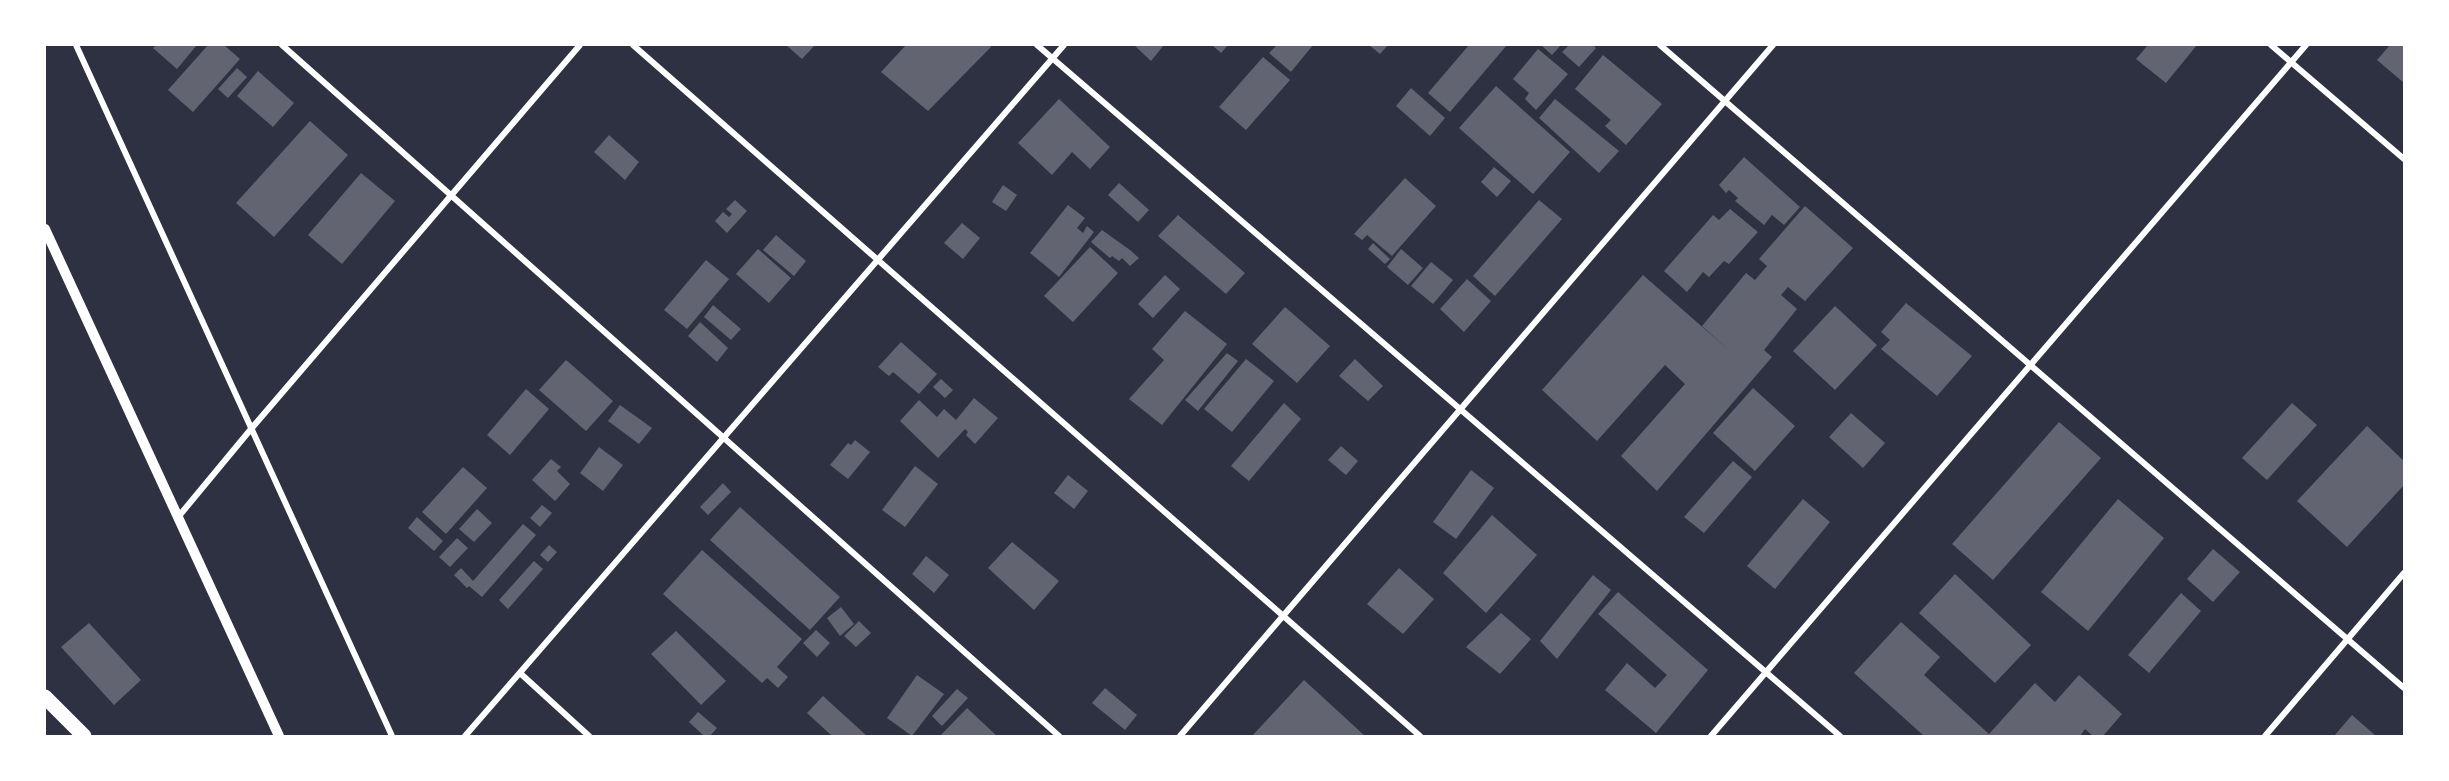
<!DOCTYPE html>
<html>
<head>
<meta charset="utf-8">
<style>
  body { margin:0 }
  #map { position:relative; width:2449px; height:781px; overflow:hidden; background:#2d3142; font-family:"Sofia Sans Condensed",sans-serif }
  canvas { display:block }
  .frame { position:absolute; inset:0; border:46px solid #fff; pointer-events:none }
</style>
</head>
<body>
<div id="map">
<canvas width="2449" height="781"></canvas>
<div class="frame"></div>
</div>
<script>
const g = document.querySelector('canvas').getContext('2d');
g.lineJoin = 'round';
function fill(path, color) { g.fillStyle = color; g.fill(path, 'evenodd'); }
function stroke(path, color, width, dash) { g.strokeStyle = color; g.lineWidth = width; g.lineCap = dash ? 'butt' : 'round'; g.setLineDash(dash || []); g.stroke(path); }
fill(new Path2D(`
  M156,45h41l-20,24 -24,-21z
  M208,45h16l16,14 -47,53 -25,-22z
  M786,45h29l-13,14z
  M906,45h83l2,2 -63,64 -47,-39z
  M1134,45h30l-13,16z
  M1212,45h16l-7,8z
  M1277,45h36l-22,27 -22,-19z
  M1369,45h19l-8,9z
  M1469,45h38l-57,67 -22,-19z
  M1541,45h20l-9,10z
  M1569,45h24l3,3 -17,19 -17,-15z
  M2148,45h49l-31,38 -30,-24z
  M2390,45h14v38l-27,-23z
  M1538,49l30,25 -32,36 -11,-11 4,-6 -16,-14z
  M1603,55l59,49 -36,41 -21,-19 6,-6 -36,-31z
  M1263,57l27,23 -44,50 -27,-23z
  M237,68l10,9 -19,21 -10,-9z
  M258,71l36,32 -21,24 -36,-31z
  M1496,86l74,66 -37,42 -74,-66z
  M1411,88l34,30 -15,18 -34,-30z
  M1059,99l51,48 -20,22 -18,-17 -20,23 -34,-32z
  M1555,99l64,52 -20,22 -60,-55z
  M310,121l38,34 -74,82 -38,-34z
  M609,135l30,27 -14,18 -31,-28z
  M1744,157l56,50 -16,18 -12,-10 -8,10 -29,-24 3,-3 -9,-8 -3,3 -7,-8z
  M1494,167l17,14 -14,16 -16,-15z
  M361,173l34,28 -53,63 -34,-29z
  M1405,178l31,28 -44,50 -25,-21 -5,5 -8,-6z
  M1119,183l30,27 -11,12 -30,-27z
  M1003,185l14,10 -11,16 -14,-9z
  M735,200l12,11 -20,22 -12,-12 8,-9 6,5 3,-3 -6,-5z
  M1539,200l23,19 -67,77 -22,-20z
  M1068,205l17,13 -8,10 6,5 4,-7 7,6 -35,45 -29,-24z
  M1805,206l48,42 -48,53 -17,-14 -7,8 16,14 -33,41 8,7 -115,134 -36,-35 64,-72 -20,-19 -68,76 -55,-51 101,-115 88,77 -29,-26 44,-53 9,7 12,-14 -8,-7z
  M1730,209l28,23 -29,32 -5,-3 -15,16 -6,-5 -16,20 -23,-21 49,-56 6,5z
  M1178,215l67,58 -19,21 -68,-58z
  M962,223l18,15 -17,21 -19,-16z
  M1102,230l28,20 9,8 -9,8 -8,-8 -3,3 -7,-5 -2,2 -19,-16z
  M776,235l30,26 -12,15 -31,-26z
  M1373,243l17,16 -5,5 -17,-15z
  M1090,247l28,26 -45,49 -29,-26z
  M758,249l33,29 -22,25 -33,-29z
  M1401,249l22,19 -15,17 -21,-18z
  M706,260l23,19 -42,50 -23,-19z
  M1431,262l22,18 -20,24 -22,-18z
  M1165,275l15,14 -27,29 -15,-14z
  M1467,279l24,22 -27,31 -24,-23z
  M1906,303l66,53 -35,40 -56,-47 9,-9 -9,-8z
  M713,305l28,24 -10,11 -27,-23z
  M1835,306l42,39 -42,45 -42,-39z
  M1285,307l45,39 -33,37 -45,-39z
  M1185,311l42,33 -65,81 -33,-26 35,-39 -12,-11z
  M700,322l28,26 -11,14 -29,-26z
  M901,342l36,32 -18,20 -26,-22 -4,4 -11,-9z
  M1227,353l11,8 -40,50 -13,-11z
  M1246,359l28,22 -42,51 -28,-23z
  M1355,359l28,27 -15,15 -29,-25z
  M566,360l47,41 -27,30 -47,-41z
  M941,379l12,11 -8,8 -12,-11z
  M1753,388l42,38 -40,45 -42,-38z
  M526,389l23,20 -39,46 -23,-20z
  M974,398l24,20 -23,26 -9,-9 2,-3 -3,-3 -27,29 -38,-37 19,-21 18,17 7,-8 12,11z
  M1284,403l17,16 -52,62 -18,-15z
  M2292,403l25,22 -50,55 -25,-22z
  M620,405l32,23 -13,16 -31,-23z
  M1851,413l34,30 -22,25 -34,-31z
  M2059,422l42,36 -108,122 -41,-36z
  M2367,426l37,35v24l-57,62 -50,-46z
  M855,440l15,12 -22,27 -18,-14 18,-22 3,2z
  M1341,446l17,15 -12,14 -18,-15z
  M599,447l24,18 -20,26 -23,-18z
  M551,459l10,8 -4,4 13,13 -15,17 -23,-21z
  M1733,461l19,16 -48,56 -20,-16z
  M915,466l23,18 -33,43 -23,-17z
  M463,467l24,21 -41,46 -24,-22z
  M1471,470l23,18 -38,51 -23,-17z
  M1068,475l20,16 -14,18 -20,-16z
  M723,483l8,9 -23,23 -8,-8z
  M1803,499l27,23 -55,67 -28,-23z
  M2118,499l46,39 -76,93 -47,-39z
  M542,505l10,8 -12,14 -10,-9z
  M740,507l100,90 -30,33 -100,-90z
  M477,509l15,14 -18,19 -15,-13z
  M1492,515l45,40 -51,58 -43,-40z
  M417,517l26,24 -9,10 -26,-23z
  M523,524l13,11 -54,62 -13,-11 -2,2 -13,-13 7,-7 12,13z
  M457,538l11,10 -18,19 -11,-10z
  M1012,542l47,39 -25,29 -46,-42z
  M549,545l8,7 -9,10 -8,-7z
  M2213,549l27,23 -27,30 -26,-23z
  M702,550l100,89 -25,28 11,10 -10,11 -11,-10 -5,5 -99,-89z
  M926,556l23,19 -15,18 -22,-19z
  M534,561l9,8 -35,40 -9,-9z
  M1399,568l35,31 -31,35 -36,-30z
  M1955,574l76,71 -36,38 -76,-70z
  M1593,575l18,15 -54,69 -17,-18z
  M1618,592l90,78 -52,63 -51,-43 22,-27 28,25 12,-13 -69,-61z
  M2181,593l20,18 -52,62 -21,-18z
  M841,607l13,17 -14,12 -13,-18z
  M1501,613l30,26 -31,35 -34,-27z
  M859,621l12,12 -15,14 -12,-11z
  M1901,622l39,35 -16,18 65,59 46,-51 20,19 24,-27 43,39 -19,22h-10l-8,-7 -5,7h-156l-70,-63z
  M89,623l52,57 -27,25 -53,-58z
  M816,630l14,13 -13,14 -14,-14z
  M676,631l50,50 -25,24 -50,-51z
  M917,675l27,19 -32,42 -25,-18z
  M1304,680l61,56h-113z
  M1105,688l32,27 -12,15 -33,-27z
  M957,689l11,9 -26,28 -10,-10z
  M823,696l44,40h-35l-25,-23z
  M967,708l30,28h-57z
  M698,712l19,16 -7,8h-6l-15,-14z
  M2352,715l24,21h-42z`), '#626471');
stroke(new Path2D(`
  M76,45l316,691
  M282,45l777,691
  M633,45l787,691
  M1037,45l803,691
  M1660,45l744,643
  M2271,45l133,114
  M179,516l72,-87 329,-384
  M520,673l69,63
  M465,736l599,-691
  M1180,736l593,-691
  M1711,736l595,-691
  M2265,736l139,-163`), '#fff', 6);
stroke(new Path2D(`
  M45,229l234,507`), '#fff', 10);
stroke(new Path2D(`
  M45,697l39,39`), '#fff', 15);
</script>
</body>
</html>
